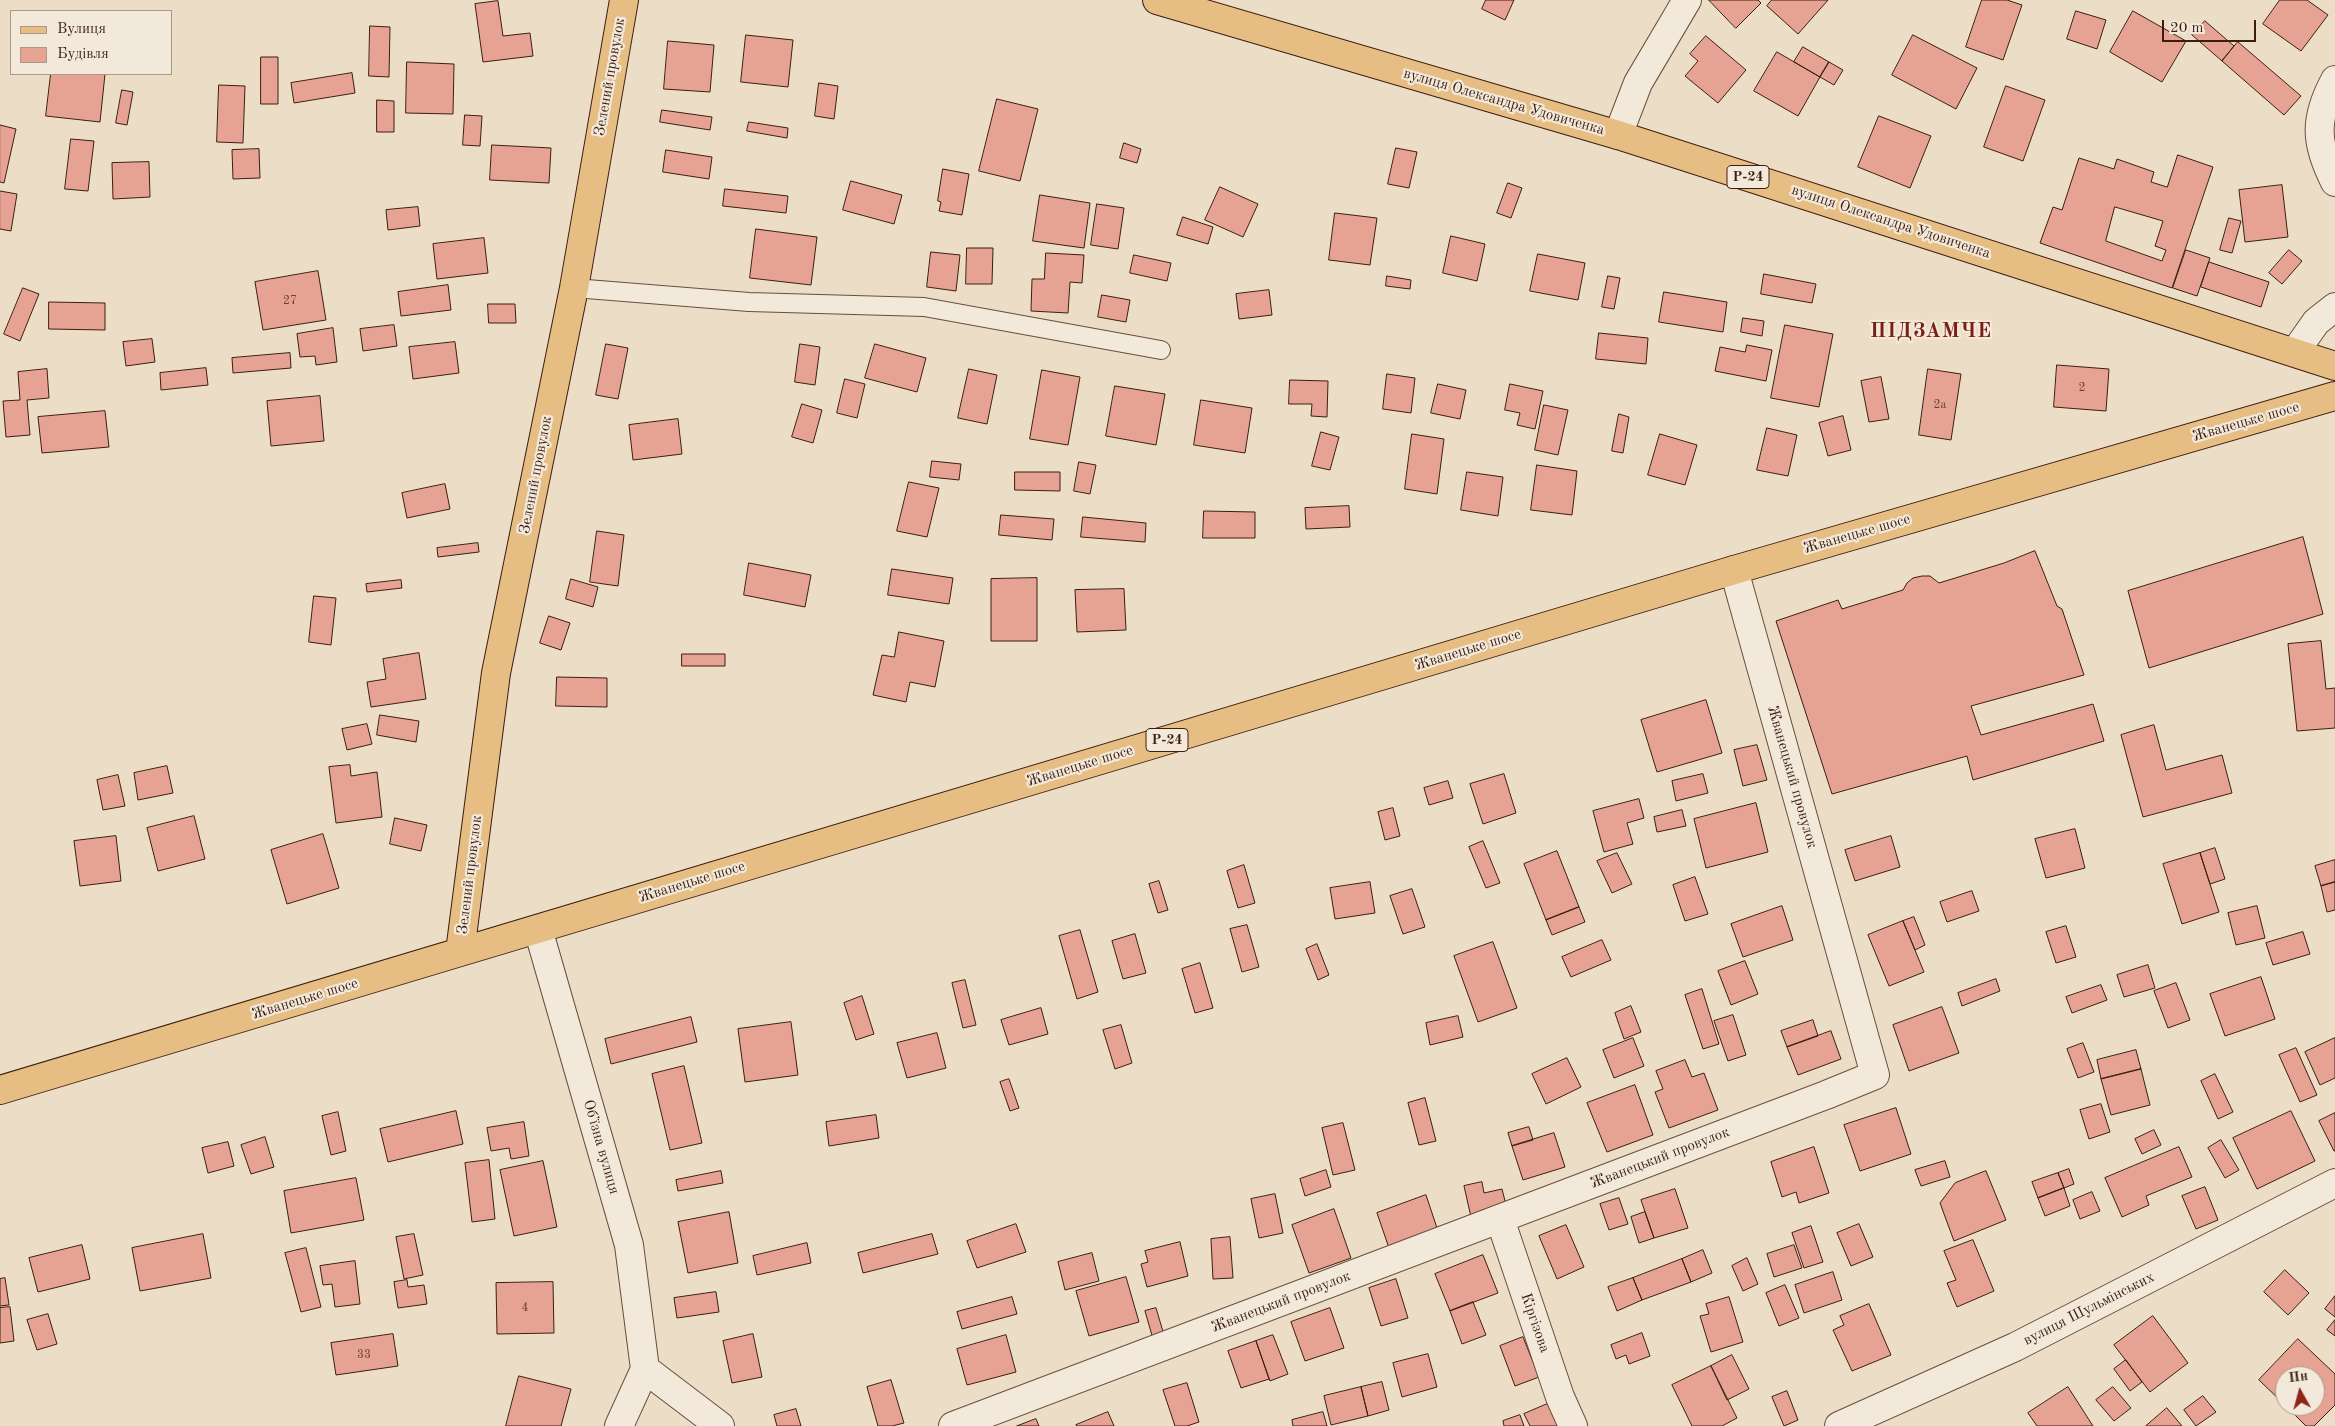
<!DOCTYPE html>
<html>
<head>
<meta charset="utf-8">
<style>
  body { margin:0 }
  #map { position:relative; width:2335px; height:1426px; overflow:hidden; background:#ecddc6; font-family:"Old Standard TT",serif }
  canvas { display:block }
  .legend { position:absolute; left:10px; top:10px; width:162px; height:65px; box-sizing:border-box; background:#f3e9da; border:1px solid #aa988a; margin:0; padding:6px 9px; list-style:none; font-size:15px; color:#3c1e11 }
  .legend li { display:flex; align-items:center; gap:10px; height:25px }
  .legend b { width:25px; border:1px solid #aa988a }
  .north { position:absolute; left:2275px; top:1366px; width:50px; height:50px; box-sizing:border-box; background:#f3e9da; border:1px solid #aa988a; border-radius:50%; rotate:353deg; font-size:14px; font-weight:700; line-height:20px; text-align:center; color:#3c1e11 }
  .north::after { content:''; display:block; margin:auto; width:18px; height:22px; background:#8f2418; clip-path:polygon(50% 0,100% 100%,50% 72%,0 100%) }
  .scale { position:absolute; left:2162px; top:20px; width:94px; height:22px; box-sizing:border-box; border:2px solid #3c1e11; border-top:0; padding-left:6px; font-size:15px; line-height:18px; white-space:nowrap; color:#3c1e11; -webkit-text-stroke:4px #f3e9da; paint-order:stroke }
</style>
</head>
<body>
<div id="map">
<canvas width="2335" height="1426"></canvas>
<ul class="legend">
<li><b style="height:6px;background:#e6be83"></b>Вулиця</li>
<li><b style="height:14px;background:#e6a394"></b>Будівля</li>
</ul>
<div class="north">Пн</div>
<div class="scale">20 m</div>
</div>
<script>
const g = document.querySelector('canvas').getContext('2d');
g.lineJoin = 'round';
function fill(path, color) { g.fillStyle = color; g.fill(path, 'evenodd'); }
function stroke(path, color, width, dash) { g.strokeStyle = color; g.lineWidth = width; g.lineCap = dash ? 'butt' : 'round'; g.setLineDash(dash || []); g.stroke(path); }
function write(font, color, halo, rows, align = 'center') {
  g.font = font + ' "Old Standard TT",serif'; g.lineWidth = 4.5; g.setLineDash([]); g.textBaseline = 'middle'; g.strokeStyle = halo; g.fillStyle = color; for (const [text, x, y, turn = 0] of rows) {
    g.save(); g.translate(x, y); g.rotate((+turn || 0) * Math.PI / 180); g.textAlign = isNaN(turn) ? turn : align; if (halo) g.strokeText(text, 0, 0); g.fillText(text, 0, 0); g.restore();
  }
}
const building = new Path2D(`
  M1486,0h28l-9,20 -23,-11z
  M1709,0h49l3,3 -25,25z
  M1772,0h56l-30,34 -31,-28z
  M1982,0h25l15,5 -19,55 -37,-13z
  M2280,0h27l21,15 -27,36 -38,-27z
  M498,1l5,35 27,-3 3,23 -50,6 -8,-58z
  M2076,11l30,9 -9,29 -30,-10z
  M2133,11l53,30 -24,41 -52,-30z
  M2205,21l29,25 -12,15 -30,-26z
  M370,26l20,1 -1,50 -20,-1z
  M746,35l47,5 -5,47 -47,-5z
  M1913,35l64,33 -21,41 -64,-34z
  M1706,36l40,34 -28,33 -33,-27 13,-15 -8,-7z
  M668,41l46,4 -4,47 -46,-3z
  M2238,42l63,54 -17,19 -62,-54z
  M1803,47l26,15 -9,15 -26,-15z
  M1777,52l43,25 -22,39 -44,-25z
  M261,57h17v47h-17z
  M407,62l47,2 -1,50 -47,-1z
  M1829,62l14,8 -9,15 -14,-8z
  M352,73l3,20 -61,10 -3,-20z
  M51,74h54l-5,48 -54,-6z
  M819,83l19,3 -4,33 -19,-3z
  M219,85l26,1 -2,57 -26,-1z
  M2006,86l39,14 -22,61 -39,-14z
  M122,90l11,2 -6,33 -11,-2z
  M997,99l41,10 -18,72 -41,-10z
  M377,100l17,1v31h-17z
  M662,110l50,7 -2,13 -50,-8z
  M465,115l17,1 -2,30 -17,-1z
  M1879,116l52,20 -21,52 -52,-21z
  M749,122l39,6 -1,10 -40,-7z
  M0,125l16,4 -12,54 -4,-1z
  M71,139l23,2 -6,50 -23,-2z
  M1124,143l17,6 -4,14 -17,-5z
  M492,145l59,3 -2,35 -59,-3z
  M1396,148l21,4 -8,36 -21,-4z
  M259,149l1,29 -27,1 -1,-29z
  M666,150l46,7 -3,22 -46,-7z
  M2178,155l35,12 -41,121 -132,-45 13,-36 9,3 17,-52 35,11 3,-10 37,13 -3,10 16,5zM2115,207l48,14 -8,25 11,4 -4,11 -56,-20z
  M149,162l1,35 -37,2 -1,-36z
  M943,169l26,5 -7,41 -23,-4 2,-9 -3,-1z
  M851,181l51,14 -8,29 -51,-14z
  M1508,183l14,5 -11,30 -14,-5z
  M2282,185l6,52 -43,5 -6,-52z
  M1220,187l38,17 -15,33 -38,-17z
  M725,189l63,7 -2,17 -63,-7z
  M0,191l17,3 -6,37 -11,-2z
  M1040,195l50,8 -6,45 -51,-7z
  M1097,204l27,4 -6,41 -27,-4z
  M418,207l2,19 -32,4 -2,-20z
  M1335,213l42,5 -7,47 -41,-5z
  M1183,217l30,10 -5,17 -31,-9z
  M2229,218l12,3 -9,32 -12,-3z
  M756,229l61,8 -6,48 -61,-7z
  M1451,236l34,8 -8,37 -34,-8z
  M484,238l4,35 -51,6 -4,-35z
  M967,248h26l-1,36h-26z
  M2186,250l24,8 -13,38 -24,-8z
  M2289,250l13,11 -20,23 -13,-11z
  M931,252l29,3 -4,36 -29,-4z
  M1046,253l38,2 -2,28 -12,-1 -2,31 -37,-2 1,-32h12z
  M1538,254l47,9 -7,37 -48,-9z
  M1134,255l37,8 -4,18 -37,-8z
  M2209,262l60,20 -8,25 -60,-20z
  M318,271l8,49 -63,10 -8,-48z
  M1764,274l52,10 -4,19 -51,-9z
  M1387,276l24,4 -1,9 -24,-3z
  M1608,276l12,2 -6,31 -12,-2z
  M448,285l3,25 -50,6 -3,-24z
  M23,288l16,6 -19,47 -16,-7z
  M1269,290l3,25 -33,4 -3,-25z
  M1664,292l63,10 -4,30 -64,-10z
  M1102,295l28,5 -4,22 -28,-5z
  M49,302l56,1v27l-56,-1z
  M488,304h27l1,19h-27z
  M1743,318l21,3 -2,15 -21,-4z
  M394,325l3,21 -34,5 -3,-22z
  M1785,325l48,9 -14,73 -48,-9z
  M333,328l4,34 -21,3 -1,-9 -15,1 -3,-23z
  M1599,333l49,5 -2,26 -50,-5z
  M152,339l3,23 -29,4 -3,-24z
  M455,342l4,31 -46,6 -4,-32z
  M606,344l22,4 -10,51 -22,-4z
  M800,344l20,3 -5,38 -20,-3z
  M875,344l51,14 -9,34 -52,-14z
  M1747,345l25,5 -6,31 -51,-10 5,-24 25,5z
  M290,353l1,15 -58,5 -1,-15z
  M2057,365l52,4 -3,42 -52,-4z
  M206,368l2,17 -47,5 -1,-17z
  M47,369l2,29 -22,2 3,35 -24,2 -3,-36 17,-1 -2,-28z
  M969,369l28,6 -10,49 -29,-6z
  M1928,369l33,5 -10,66 -32,-5z
  M1042,370l38,7 -12,68 -38,-6z
  M1387,374l28,4 -4,35 -28,-4z
  M1881,377l8,42 -20,3 -8,-41z
  M845,379l20,5 -8,34 -20,-5z
  M1290,380l38,1 -1,36 -16,-1 1,-12h-23z
  M1438,384l28,6 -6,29 -29,-6z
  M1510,384l33,7 -8,38 -18,-4 3,-12 -15,-3z
  M1115,386l50,8 -9,51 -50,-9z
  M320,396l4,45 -53,5 -4,-45z
  M1201,400l51,8 -7,45 -51,-8z
  M802,404l20,6 -9,33 -21,-6z
  M1544,405l24,5 -10,45 -23,-5z
  M105,411l4,36 -67,6 -4,-36z
  M1619,414l10,3 -6,36 -11,-2z
  M1843,416l8,34 -23,6 -9,-33z
  M678,419l4,35 -49,6 -4,-35z
  M1767,428l30,7 -9,41 -31,-6z
  M1321,432l18,5 -9,33 -18,-4z
  M1412,434l32,5 -7,55 -32,-5z
  M1660,434l37,11 -12,40 -37,-10z
  M932,461l29,3 -2,16 -29,-3z
  M1079,462l17,3 -6,29 -16,-3z
  M1537,465l40,6 -5,44 -41,-5z
  M1015,472h45v19l-45,-1z
  M1467,472l36,5 -5,39 -37,-6z
  M909,482l30,6 -12,49 -30,-6z
  M445,484l5,25 -43,9 -5,-25z
  M1349,506l1,21 -44,2 -1,-21z
  M1204,511l51,1v26h-52z
  M1001,515l53,4 -2,21 -53,-5z
  M1083,517l63,6 -1,19 -64,-5z
  M597,531l27,4 -6,51 -28,-4z
  M2303,537l20,77 -174,54 -21,-77z
  M478,543l1,9 -41,5 -1,-9z
  M2035,551l22,55 5,3 22,66 -113,31 10,29 112,-31 11,37 -131,39 -6,-24 -135,38 -56,-173 62,-21 4,9 61,-19 4,-7 6,-5 9,-2h8l9,7 65,-20z
  M749,563l62,12 -6,32 -61,-12z
  M892,569l61,9 -4,26 -61,-9z
  M1037,578v63h-46v-62z
  M571,579l27,8 -5,20 -27,-8z
  M401,580l1,8 -35,4 -1,-8z
  M1124,589l2,41 -49,2 -2,-42z
  M314,596l22,2 -5,47 -22,-3z
  M549,616l21,7 -9,27 -21,-7z
  M899,632l45,9 -9,46 -25,-5 -4,20 -33,-7 9,-40 12,2z
  M2321,641l5,48 9,-1v40l-38,3 -9,-87z
  M419,653l7,46 -55,8 -4,-25 19,-3 -3,-20z
  M682,654h43v12h-43z
  M557,677l50,1v29l-51,-1z
  M1706,700l16,53 -65,19 -16,-52z
  M380,715l39,6 -3,21 -39,-7z
  M367,724l5,20 -25,6 -5,-21z
  M2154,725l12,45 56,-15 10,38 -89,24 -22,-82z
  M1757,745l10,35 -24,6 -9,-36z
  M350,765l1,11 26,-4 5,45 -46,6 -7,-56z
  M167,766l6,27 -35,7 -4,-27z
  M1504,774l12,39 -33,11 -13,-40z
  M1703,774l5,19 -32,8 -4,-20z
  M118,775l7,31 -22,4 -6,-30z
  M1448,781l5,17 -24,7 -5,-17z
  M1639,799l5,19 -17,5 6,21 -29,8 -11,-41z
  M1756,803l12,49 -62,16 -12,-49z
  M1393,808l7,28 -15,4 -7,-28z
  M1682,810l4,16 -29,6 -3,-15z
  M194,816l11,43 -47,12 -11,-43z
  M395,818l32,7 -6,26 -31,-7z
  M2075,829l10,39 -39,10 -11,-39z
  M323,834l16,54 -52,16 -16,-54z
  M116,836l5,45 -41,5 -6,-45z
  M1891,836l9,31 -45,14 -10,-31z
  M1483,841l17,42 -14,5 -17,-41z
  M2215,848l10,31 -15,5 -10,-31z
  M1557,851l22,56 -33,13 -22,-56z
  M1617,853l15,31 -20,9 -15,-32z
  M2200,853l19,59 -37,12 -19,-60z
  M2335,860v22l-14,4 -6,-20z
  M1244,865l11,38 -17,5 -11,-37z
  M1695,877l13,37 -23,7 -12,-36z
  M1159,881l9,29 -10,3 -9,-29z
  M1370,882l5,31 -40,6 -5,-31z
  M2335,882v28l-8,2 -6,-26z
  M1412,889l13,38 -22,7 -13,-38z
  M1972,891l7,20 -32,11 -7,-20z
  M1782,906l11,34 -50,17 -12,-33z
  M2257,906l8,32 -29,7 -8,-32z
  M1579,907l6,15 -33,13 -6,-15z
  M1914,917l11,28 -10,5 -12,-29z
  M1903,921l21,51 -35,14 -21,-51z
  M1247,925l12,42 -17,5 -12,-43z
  M2066,926l10,31 -20,6 -10,-31z
  M1080,930l18,62 -21,7 -18,-63z
  M2303,932l7,22 -37,11 -7,-22z
  M1135,934l11,39 -23,6 -11,-38z
  M1602,940l9,20 -40,17 -9,-20z
  M1493,942l24,66 -39,14 -24,-66z
  M1317,944l12,31 -11,5 -12,-31z
  M1745,961l13,33 -27,11 -13,-34z
  M1200,963l13,45 -18,5 -13,-44z
  M2148,965l7,23 -31,9 -7,-22z
  M2261,977l14,42 -50,17 -15,-42z
  M1996,979l4,12 -38,15 -4,-13z
  M965,980l11,45 -13,3 -11,-45z
  M2176,983l14,37 -22,8 -14,-37z
  M2101,985l6,15 -35,13 -6,-16z
  M1702,989l17,55 -16,5 -18,-54z
  M862,996l12,38 -18,6 -12,-37z
  M1631,1006l10,26 -17,7 -9,-26z
  M1942,1007l17,46 -50,18 -16,-46z
  M1041,1008l7,26 -39,11 -8,-25z
  M1733,1015l13,40 -18,6 -14,-40z
  M1458,1016l5,21 -33,8 -4,-22z
  M691,1017l6,25 -86,22 -6,-25z
  M1813,1020l5,16 -31,11 -6,-16z
  M791,1022l7,53 -53,7 -7,-53z
  M1121,1025l11,38 -17,6 -12,-39z
  M1831,1031l10,28 -43,16 -11,-28z
  M937,1033l9,35 -39,10 -10,-35z
  M1633,1038l11,28 -30,12 -11,-28z
  M2335,1038v40l-15,7 -15,-33z
  M2083,1043l11,29 -16,6 -11,-29z
  M2296,1048l21,47 -17,7 -21,-47z
  M2136,1050l5,19 -40,10 -4,-19z
  M1567,1058l14,29 -35,17 -14,-30z
  M1685,1060l7,17 12,-4 14,37 -49,18 -14,-36 8,-3 -7,-18z
  M684,1066l18,77 -32,7 -18,-76z
  M2141,1069l9,36 -39,10 -10,-36z
  M2215,1074l18,38 -15,7 -17,-38z
  M1009,1079l10,29 -9,3 -10,-29z
  M1635,1085l18,50 -46,17 -20,-49z
  M1425,1098l11,43 -17,4 -11,-42z
  M2101,1104l9,28 -21,7 -9,-29z
  M1896,1108l15,46 -51,17 -16,-46z
  M456,1111l7,33 -75,18 -8,-33z
  M2291,1111l24,50 -58,28 -24,-51z
  M338,1112l8,39 -15,4 -9,-39z
  M2335,1113v38h-1l-15,-30z
  M876,1115l3,23 -50,8 -3,-24z
  M524,1122l5,34 -18,3 -2,-11 -18,3 -4,-23z
  M1343,1123l12,47 -22,5 -11,-47z
  M1529,1127l4,13 -21,6 -4,-13z
  M2154,1130l7,15 -19,9 -7,-15z
  M1554,1133l11,34 -42,13 -11,-34z
  M265,1137l9,30 -23,7 -10,-29z
  M2221,1140l18,30 -14,8 -17,-30z
  M228,1142l6,24 -26,7 -6,-25z
  M1814,1147l15,46 -30,10 -3,-11 -14,5 -11,-35z
  M2179,1147l13,30 -46,19 3,9 -27,12 -17,-39z
  M489,1160l6,59 -23,3 -7,-59z
  M543,1161l14,66 -43,9 -14,-66z
  M1945,1161l5,16 -29,9 -6,-16z
  M2069,1169l5,15 -10,4 -6,-15z
  M1326,1170l5,17 -26,9 -5,-17z
  M721,1171l2,12 -45,8 -2,-11z
  M1986,1171l20,49 -52,21 -14,-38 15,-20z
  M2058,1173l6,15 -26,10 -6,-16z
  M356,1178l8,42 -73,13 -7,-42z
  M1482,1182l2,11 18,-4 5,20 -36,8 -7,-31z
  M2205,1187l13,33 -22,9 -14,-33z
  M2064,1188l6,18 -25,10 -7,-18z
  M1675,1189l13,39 -34,10 -13,-38z
  M2092,1192l8,19 -20,8 -7,-19z
  M1275,1194l8,39 -24,5 -8,-39z
  M1426,1195l12,36 -49,17 -12,-35z
  M1619,1198l9,26 -19,6 -9,-26z
  M1334,1209l17,49 -42,15 -17,-48z
  M729,1212l9,51 -50,10 -10,-51z
  M1645,1212l9,26 -15,5 -8,-26z
  M1016,1224l10,28 -49,16 -10,-27z
  M1859,1224l14,33 -22,9 -14,-33z
  M1566,1225l18,42 -27,12 -18,-43z
  M1811,1226l12,36 -19,6 -12,-35z
  M203,1234l8,44 -71,13 -8,-43z
  M414,1234l9,41 -19,4 -8,-42z
  M932,1234l6,20 -75,19 -5,-20z
  M1230,1237l3,41 -20,1 -2,-40z
  M1973,1240l21,51 -37,16 -10,-24 9,-3 -12,-29z
  M1180,1242l8,34 -41,11 -6,-23 7,-2 -3,-11z
  M807,1243l4,20 -54,12 -4,-19z
  M82,1245l8,34 -52,13 -9,-34z
  M1794,1245l8,23 -28,9 -7,-23z
  M306,1248l15,59 -20,5 -16,-59z
  M1703,1250l9,23 -21,9 -9,-23z
  M1092,1253l7,28 -34,9 -7,-28z
  M1483,1255l15,38 -48,18 -15,-37z
  M1747,1258l11,26 -15,7 -11,-25z
  M1682,1259l9,23 -49,18 -9,-22z
  M355,1261l5,43 -25,3 -3,-23 -9,1 -3,-19z
  M2285,1270l24,23 -21,22 -24,-23z
  M1833,1272l9,28 -38,13 -9,-28z
  M1126,1277l13,45 -50,14 -13,-45z
  M5,1278l4,27 -9,1v-27z
  M1633,1278l9,22 -25,11 -9,-24z
  M1396,1279l12,39 -27,8 -12,-38z
  M407,1280l1,7 16,-2 3,19 -29,4 -4,-26z
  M553,1282l1,51 -57,1 -1,-51z
  M1785,1285l14,33 -20,8 -13,-33z
  M716,1292l3,20 -42,6 -3,-20z
  M2335,1296v21l-10,-8z
  M1012,1297l5,17 -55,15 -5,-17z
  M1729,1297l14,45 -32,10 -11,-36 9,-2 -3,-10z
  M1473,1302l13,33 -24,9 -12,-33z
  M1869,1304l22,51 -39,16 -19,-41 11,-5 -4,-9z
  M10,1307l4,34 -14,2v-35z
  M1156,1308l8,27 -11,4 -8,-28z
  M1330,1308l14,40 -39,13 -14,-39z
  M48,1314l9,30 -20,6 -10,-30z
  M2153,1316l35,47 -38,29 -36,-47z
  M2335,1320v16l-8,-6z
  M1642,1333l8,23 -21,8 -3,-9 -10,4 -5,-14z
  M393,1334l5,32 -62,9 -5,-32z
  M753,1334l9,43 -30,6 -9,-42z
  M1006,1335l10,37 -49,13 -10,-36z
  M1273,1335l15,39 -18,7 -14,-40z
  M1523,1337l16,40 -24,9 -15,-40z
  M2298,1339l37,35v31l-21,21h-8l-20,-20h29v-30h-30v29l-26,-25z
  M1256,1341l13,38 -28,9 -13,-37z
  M1428,1354l9,33 -35,10 -9,-34z
  M1732,1355l17,34 -22,11 -16,-34z
  M2126,1360l16,22 -12,9 -16,-22z
  M1711,1366l26,52 -15,8h-30l-20,-41z
  M519,1376l52,13 -10,37h-55z
  M891,1380l13,43 -12,3h-14l-11,-39z
  M1382,1382l7,28 -21,6 -7,-29z
  M1187,1383l12,39 -12,4h-12l-12,-36z
  M1361,1387l7,29 -37,9 -7,-29z
  M2068,1387l25,39h-56l-9,-13z
  M2113,1387l18,21 -17,13 -18,-21z
  M1787,1391l11,29 -14,6 -12,-29z
  M2203,1396l13,16 -20,14 -12,-16z
  M1552,1402l9,24h-31l-6,-12z
  M2167,1408l15,18h-36z
  M796,1409l5,17h-24l-3,-11z
  M1108,1412l6,14h-37l-1,-1z
  M1323,1412l4,14h-34l-1,-6z
  M1520,1415l4,11h-20l-1,-5z
  M1036,1419l3,7h-22z`);
fill(building, '#e6a394');
stroke(building, '#3c1e11', 1);
const lane = new Path2D(`
  M574,288l175,14 175,5 237,43`);
const street = new Path2D(`
  M2335,80c-21,39 -20,63 0,102
  M1618,135l20,-52 49,-83
  M2295,352l21,-30 19,-15
  M538,929l91,316 16,124 -26,57
  M1500,1219l60,178 13,29
  M645,1369l75,57
  M953,1426l873,-331 49,-20 -141,-505
  M1839,1426l176,-79 320,-164`);
const primary = new Path2D(`
  M1157,0l461,135 717,231
  M460,952l36,-279 78,-385 50,-288
  M0,1090l1734,-520 601,-174`);
stroke(lane, '#684e3e', 20);
stroke(street, '#684e3e', 30);
stroke(primary, '#3c1e11', 30);
stroke(lane, '#f3e9da', 18);
stroke(street, '#f3e9da', 28);
stroke(primary, '#e6be83', 28);
write('12px', '#663f32', null, [
  ["27",290,301],
  ["2",2082,388],
  ["2а",1940,405],
  ["4",525,1308],
  ["33",364,1355]
]);
for (const [x, y, w] of [
  [1748,177,42],
  [1167,740,42]
]) { const box = new Path2D(); box.roundRect(x - w / 2, y - 11.5, w, 23, 4); g.fillStyle = '#f3e9da'; g.fill(box); stroke(box, '#3c1e11', 1); }
write('bold 14px', '#3c1e11', null, [
  ["Р-24",1748,177],
  ["Р-24",1167,740]
]);
write('15px', '#3c1e11', '#f3e9da', [
  ["Зелений провулок",610,77,-80],
  ["вулиця Олександра Удовиченка",1504,102,16],
  ["вулиця Олександра Удовиченка",1891,222,18],
  ["Жванецьке шосе",2246,422,-16],
  ["Зелений провулок",536,475,-79],
  ["Жванецьке шосе",1857,534,-16],
  ["Жванецьке шосе",1468,650,-17],
  ["Жванецьке шосе",1080,766,-17],
  ["Жванецький провулок",1792,777,74],
  ["Зелений провулок",470,875,-83],
  ["Жванецьке шосе",692,882,-17],
  ["Жванецьке шосе",305,999,-17],
  ["Обʼїзна вулиця",601,1147,74],
  ["Жванецький провулок",1660,1158,-21],
  ["Жванецький провулок",1281,1302,-21],
  ["вулиця Шульмінських",2089,1309,-27],
  ["Кіргізова",1535,1323,71]
]);
g.letterSpacing = '1px';
write('bold 20px', '#7a1f14', '#f3e9da', [
  ["ПІДЗАМЧЕ",1931,332]
]);
g.letterSpacing = '0px';
</script>
</body>
</html>
